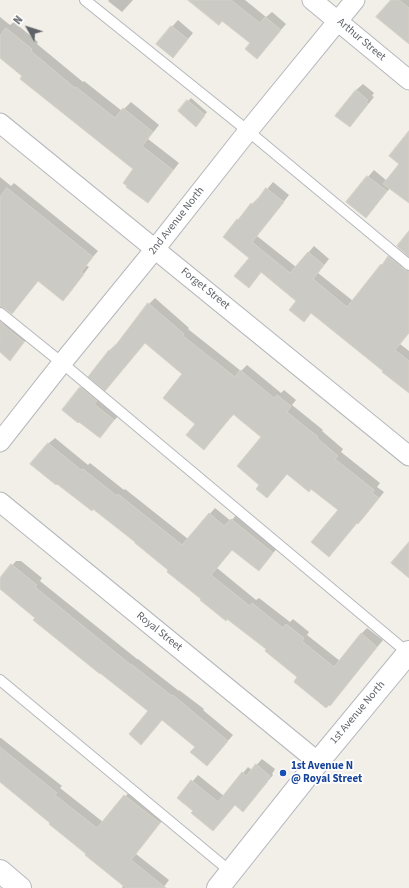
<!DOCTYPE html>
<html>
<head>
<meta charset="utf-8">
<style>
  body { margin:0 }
  #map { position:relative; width:409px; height:888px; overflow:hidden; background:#f1efe8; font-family:"Source Sans 3",sans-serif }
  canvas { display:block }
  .north { position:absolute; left:8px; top:8px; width:40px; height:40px; -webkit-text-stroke:3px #fff; paint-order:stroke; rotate:309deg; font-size:11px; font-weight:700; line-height:16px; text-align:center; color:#5f6368 }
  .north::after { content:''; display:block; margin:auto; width:14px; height:18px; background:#5f6368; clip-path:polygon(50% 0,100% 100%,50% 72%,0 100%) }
</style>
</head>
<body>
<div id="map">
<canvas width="409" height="888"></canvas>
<div class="north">N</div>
</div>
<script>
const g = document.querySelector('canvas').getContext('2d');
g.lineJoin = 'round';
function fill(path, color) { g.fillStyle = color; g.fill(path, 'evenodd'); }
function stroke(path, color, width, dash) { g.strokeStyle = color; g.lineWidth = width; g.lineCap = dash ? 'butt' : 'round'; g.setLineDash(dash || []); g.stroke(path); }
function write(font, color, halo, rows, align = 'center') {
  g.font = font + ' "Source Sans 3",sans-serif'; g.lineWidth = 3.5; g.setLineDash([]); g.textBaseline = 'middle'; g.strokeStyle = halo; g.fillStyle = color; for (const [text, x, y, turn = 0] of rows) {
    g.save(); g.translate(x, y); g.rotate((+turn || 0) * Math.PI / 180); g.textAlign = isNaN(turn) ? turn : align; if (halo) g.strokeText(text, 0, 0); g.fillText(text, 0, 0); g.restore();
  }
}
fill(new Path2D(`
  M109,0h24l-11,12 -14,-11z
  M193,0h52l21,17 6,-5 14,12 -23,27 -40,-31z
  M392,0h17v43z
  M0,17l10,8 4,-3 24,20 -1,2 46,38 1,-1 38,30 9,-9 28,23 -11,14 31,24 -25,32 -6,7 -14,-33 -134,-113z
  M178,20l15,13 -14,17 -6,7 -16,-13z
  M363,84l11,9 -2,3 2,1 -18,22 -20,-4 20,-25z
  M191,98l16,14 -9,11 -19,-12z
  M409,132v70l-19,-14 -18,22 -24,-8 20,-25 6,-7 13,11 14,-17z
  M0,177l11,9 3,-3 84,68 -12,14 3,2 -20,27 -6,6 -24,-20 -22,27 -17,-1z
  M273,182l16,13 -32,41 39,31 18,-21 15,13 -11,14 35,28 29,-36 13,-14 12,10 -6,7 8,7v56l-3,5 -6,8 9,7v41l-25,-21 -122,-100 -7,9 -5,-22 -26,-21 14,-17 5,-6h1l8,-10 6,-6 1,1z
  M155,298l34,30 -1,1 53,42 6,-6 34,28 3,-3 12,10 -4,5 31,25 -1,1 21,18 -2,3 39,31 -3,4 7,5 -20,25 -6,6 -18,-13 -29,-23 -23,-14 -21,24 -6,-12 2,-48 -29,-23 -24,28 -6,6 -8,-24 -13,-50 -38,-32 -34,41 -1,-33 6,-6 1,1 32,-41z
  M0,310l29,26 -13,17 -6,6 -10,-8z
  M87,381l33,33 -21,23 -36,-28z
  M55,438l33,27 2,-2 34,27 1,-1 63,50 27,-31 16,13 6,-7 41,33 -13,16 -33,-14 -15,19 39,32 3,-2 31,24 3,-3 16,13 -2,3 33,26 21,-27 6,-6 16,12 -47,58 -38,-21 -30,-28 -66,-50 -32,-29 -122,-126z
  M16,561h5l21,17 -2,3 97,78h1l41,32v-1l25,19 -1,1 30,25 -26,30 -11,-19 -34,-27 -13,-8 -149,-123v-9z
  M0,738h1l61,48 -2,2 43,34 28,-32 34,27 -29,37 33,26 -6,8h-40l-1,-1 2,-2 -37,-31 -35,-31 -52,-42z
  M262,759l13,10 -3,5 1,1 -30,35 -8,-6 -41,7 -16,-13 20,-23 26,21 24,-29 4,3z`), '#0003');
const building = new Path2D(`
  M188,0h43l29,23 5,-6 16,13 -24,29 -12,-10 5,-6 -28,-22 -3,4z
  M391,0h8l10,8v36l-33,-27z
  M171,26l17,13 -15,19 -17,-14z
  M6,28l26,21 -1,2 44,37 1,-1 39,31 8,-10 30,24 -11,14 31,24 -25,33 -22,-16 1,-1 -4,-3 10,-14 -113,-90 2,-3 -22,-18v-22z
  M356,90l12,10 -2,2 2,2 -18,23 -15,-11z
  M187,100l18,15 -9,12 -18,-16z
  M409,131v72l-26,-19 16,-20 -10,-8z
  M367,176l20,15 -21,27 -20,-16z
  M7,188l86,69 -12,15 3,2 -21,27 -25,-20 -26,33 -8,-6 -4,-1v-110z
  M266,188l18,14 -32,40 38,31 18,-21 16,13 -11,14 34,28 34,-43 1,1 6,-9 17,14 4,1v62l-14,17 14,11v32l-27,-21 1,-1 -72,-58 -7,9 -15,-12 7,-9 -35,-29 -12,16 -15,-12 15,-18 -26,-21 14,-18 1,1 13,-17 2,2z
  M409,231v26l-12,-11z
  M148,303l36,31 -1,2 52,41 5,-7 34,28 3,-3 14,11 -4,6 31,25 -1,1 21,18 -3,3 39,31 -2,3 7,5 -21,26 -1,-1 -28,34 -18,-15 27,-32 -27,-21 -2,3 -22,-18 -20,24 -11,-9 3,-4 -22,-19 24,-29 -28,-23 -29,36 -18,-15 9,-11 -32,-26 19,-24 -37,-31 -40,48 -17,-14 6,-8 15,-19 2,1z
  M0,321l3,3v1l21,17 -14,19 -10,-9z
  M80,387l17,14 -3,3 20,16 -14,18 -21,-16 -1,1 -16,-13z
  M48,443l33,27 2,-1 34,27 1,-2 64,51 27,-32 15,13 7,-7 42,34 -14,18 -27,-21 -21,25 39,31 2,-3 31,25 3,-4 18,14 -2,3 32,26 27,-34 16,14 -47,59 -1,-1 -3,3 -32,-26 3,-5 -32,-26 1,-2 -39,-30 -1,2 -26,-21 1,-1 -34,-27 1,-2 -33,-27v-1l-42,-33 -1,2 -35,-27 -1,1 -26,-21z
  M409,542v36l-18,-15z
  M11,564l26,21 -2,2 96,78v-1l41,32 1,-1 25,21 30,25 -21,25 -17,-14 5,-5 -33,-27 -21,25 -12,-11 19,-23 -48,-38v1l-67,-54 2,-2 -35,-29v-11z
  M0,747l57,46 -2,2 42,33 27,-33 36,28 -29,37 35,28h-40l-41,-33 1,-1 -37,-30 1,-1 -50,-41z
  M256,764l14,12 -3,4 1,1 -25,31 -8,-7 -22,26 -22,-18 2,-2 -16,-13 14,-18 27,22 24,-30 4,4z`);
fill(building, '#cccac5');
stroke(building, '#d6d1c6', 1);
const lane = new Path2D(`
  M85,0l163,131 161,134
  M0,313l62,50 346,290
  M0,680l231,192`);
const street = new Path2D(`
  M312,0l97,80
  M0,123l409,333
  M0,442l62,-79 93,-114 93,-118 107,-131
  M0,502l318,260`);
const secondary = new Path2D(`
  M0,871l20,17
  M218,888l100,-126 91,-110`);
stroke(lane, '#b5b8bc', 12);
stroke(street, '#b5b8bc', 21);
stroke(secondary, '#b6babf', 24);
stroke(lane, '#fff', 10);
stroke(street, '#fff', 19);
stroke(secondary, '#fff', 22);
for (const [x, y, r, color] of [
  [283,773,4,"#1a4fb4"]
]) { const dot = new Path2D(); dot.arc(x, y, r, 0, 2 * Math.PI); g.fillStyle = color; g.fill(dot); stroke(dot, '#fff', 1.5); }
write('11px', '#5f6368', '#fff', [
  ["Arthur Street",361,40,40],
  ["2nd Avenue North",177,221,-52],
  ["Forget Street",205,289,39],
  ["Royal Street",159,632,39],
  ["1st Avenue North",358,713,-50]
]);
write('bold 11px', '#164399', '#fff', [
  ["1st Avenue N",291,767],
  ["@ Royal Street",291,780]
], 'left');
</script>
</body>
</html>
